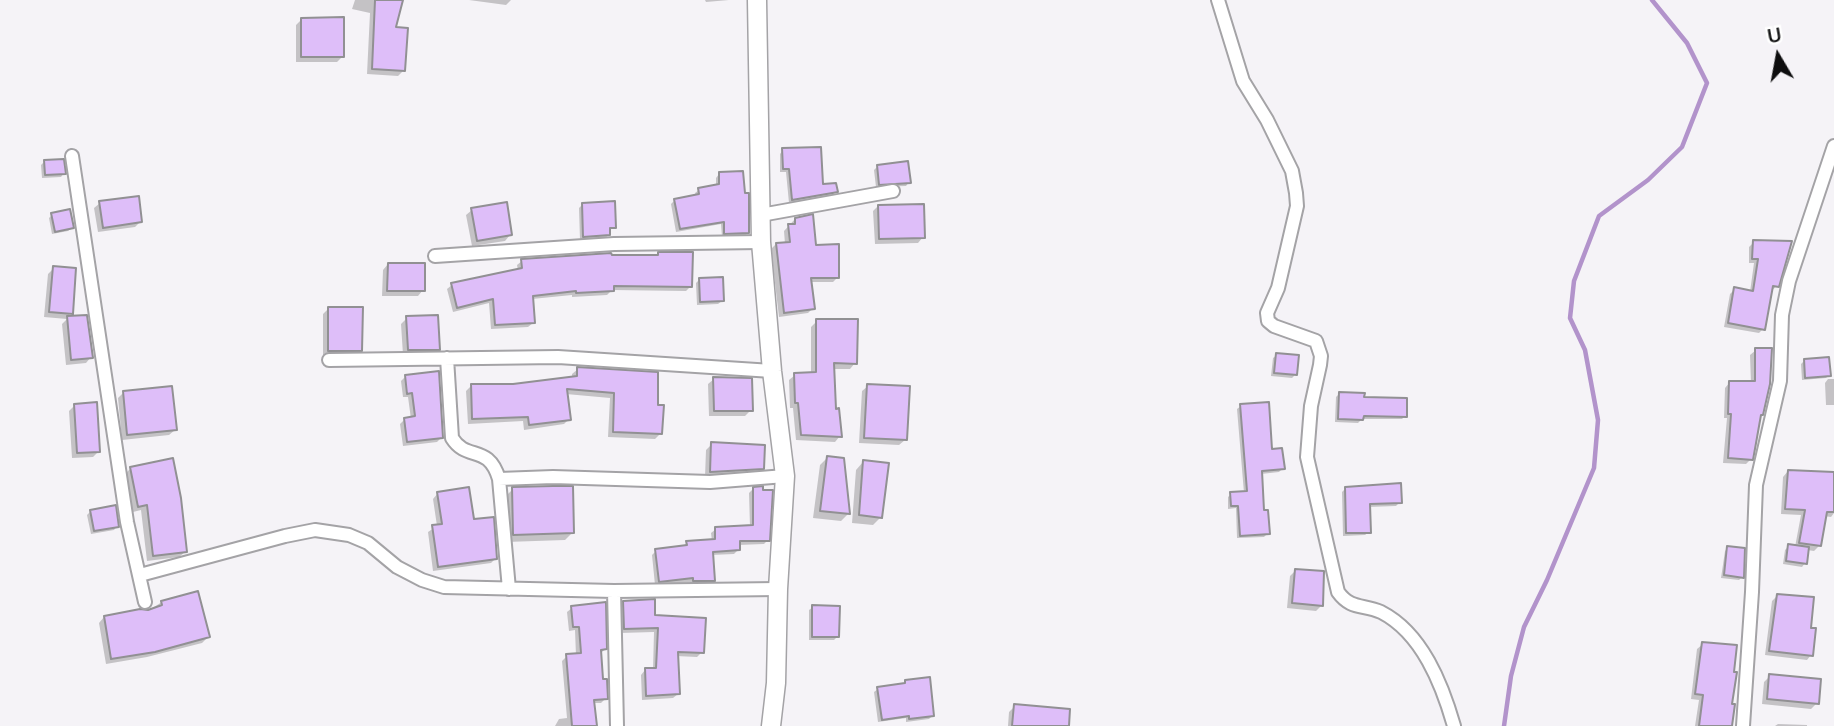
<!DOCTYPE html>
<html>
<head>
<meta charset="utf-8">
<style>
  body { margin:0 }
  #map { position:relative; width:1834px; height:726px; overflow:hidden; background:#f5f3f7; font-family:Mulish,sans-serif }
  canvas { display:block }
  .north { position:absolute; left:1743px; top:21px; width:70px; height:70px; -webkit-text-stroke:5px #fff; paint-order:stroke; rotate:350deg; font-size:19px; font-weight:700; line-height:28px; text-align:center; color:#0e0e0f }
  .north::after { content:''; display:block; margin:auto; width:24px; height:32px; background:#0e0e0f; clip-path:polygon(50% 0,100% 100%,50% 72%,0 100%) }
</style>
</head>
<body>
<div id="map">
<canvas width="1834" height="726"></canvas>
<div class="north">U</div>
</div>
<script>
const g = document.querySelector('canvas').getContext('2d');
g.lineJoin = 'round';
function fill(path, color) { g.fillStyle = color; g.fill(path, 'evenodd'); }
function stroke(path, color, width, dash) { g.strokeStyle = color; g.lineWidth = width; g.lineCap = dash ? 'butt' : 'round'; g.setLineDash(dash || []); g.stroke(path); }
fill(new Path2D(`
  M355,0h46l-7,29 10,41 -6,6 -31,-2 3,-61 -18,-4z
  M469,0h42l-5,5z
  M705,0h24l-23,2z
  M302,19l41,37 -6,6h-41v-37z
  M783,150l39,36 14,6 -4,3 -43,8 -3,-31h-6v-18z
  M45,161l19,12 -3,4 -19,1 -1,-13z
  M878,166l31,16 -3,4 -30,1 -2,-17z
  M719,174l29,59 -4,3 -22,1 -1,-13 -45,8 -5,-28 4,-4 21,-3 -1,-4 4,-3 17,-3v-9z
  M100,203l40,19 -5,5 -37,5 -4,-24z
  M583,204l32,23 -7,4 1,4 -4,3 -25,2 -1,-32z
  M878,206l45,31 -5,6 -43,1 -2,-33z
  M472,210l38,25 -5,6 -33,5 -6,-31z
  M52,215l20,13 -4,3 -16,3 -3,-16z
  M795,219l43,58 -5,5h-24l4,26 -5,5 -29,4 -8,-68 5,-5h9l-1,-13z
  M1754,242l23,44 -6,5 -8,38 -4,4 -35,-6 6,-33 5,-5 15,3 4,-29h-5v-16z
  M658,254l33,32 -5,5 -74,-1 -5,5 -35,2v-2l-40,4 1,24 -5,4 -37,2 -2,-26 -36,9 -6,-23 5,-4 66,-14 -1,-6 5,-4 134,-5z
  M388,264l35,26 -5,6h-36l1,-26z
  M54,268l17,45 -5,5 20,-1 5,40 -5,6 -20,2 -4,-41 5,-5 -23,-2 4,-43z
  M700,279l22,22 -4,3 -21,1 -1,-22z
  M329,308l32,42 -6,6h-32v-42z
  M407,318l31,31 -6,6h-29l-2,-31z
  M817,321l38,42 -5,6h-17l1,42 6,25 -5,6 -39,-2 -3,-32h-3l-1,-28 6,-5 16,-1v-47z
  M1756,350h14l-19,109 -5,5 -23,-1 4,-45h-3l1,-30 5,-6 21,1 -1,-28z
  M1277,355l18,20 -3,3 -21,-2 2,-18z
  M1804,361l25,14 -3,3 -24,2 -1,-16z
  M578,369l78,37 5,27 -6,6 -47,-2 2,-39 -44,-4 3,25 -5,5 -40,6 -1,-9 -55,3 -2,-33 5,-5h42l59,-8v-4z
  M405,377l36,61 -4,4 -34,4 -3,-22 5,-5h6l-3,-22h-5l-2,-16z
  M714,379l37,31 -6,6h-36l-1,-32z
  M1828,379h6v26h-8l-1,-22z
  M868,386l37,54 -6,5 -40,-2 3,-52z
  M123,393l52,37 -6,5 -47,5 -4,-42z
  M1340,393l23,5 42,18 -3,3h-40l-4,4 -23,-1 1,-25z
  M75,405l24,46 -6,6 -21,1 -3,-47z
  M1241,406l42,62 -4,4 -18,2 2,38 5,21 -4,4 -27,1 -1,-30 -8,1v-12l3,-3 13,-1 -7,-84z
  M712,444l50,24 -5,6 -52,3 1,-27z
  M827,458l21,56 -7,7 -28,-3 7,-53z
  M863,462l18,55 -8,8 -21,-2 4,-53z
  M131,468l54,84 -6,5 -32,4 -6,-51 -8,2 -8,-38z
  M1788,471l46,3v39l-3,4 -7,-1 -5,30 -5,5 -7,-1 -2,13 -3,4 -19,-3 2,-14 4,-4 6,1 6,-32 -20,-1 2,-37z
  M1346,488l54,14 -4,4 -28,1 1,25 -4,3 -22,1 -1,-44z
  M513,489l59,44 -7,7 -59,2 -1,-45z
  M753,489l15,51 -4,4 -26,1v5l-4,4 -23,1 3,25 -5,5h-19v-3l-35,3 -3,-30 4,-4 27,-4 4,-5 25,-1 -1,-8 5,-4 34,-2 -1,-34z
  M438,493l34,28 24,37 -5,5 -58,8 -5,-39 9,-6 -4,-27z
  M91,511l26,15 -3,4 -23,4 -4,-19z
  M1728,548l14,29 -3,3 -18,-2 4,-27z
  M1296,570l26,35 -6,6 -29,-3 3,-32z
  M1777,596l32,33 2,26 -4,5 -42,-5 7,-54z
  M162,602l46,35 -6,6 -55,14 -41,7 -7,-41 5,-6 42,-5z
  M624,602l30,15 48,35 -5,5 -21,-1 2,38 -5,4 -31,2 -1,-25 4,-5h8l1,-38 -34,1 -1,-26z
  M813,607l24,30 -3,3h-25v-30z
  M572,608l33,41 -5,5 2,27 4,17 -5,5h-8l3,23h-41l4,-7 8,-1 -5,-57 5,-5h9l-1,-26 -6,1 -2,-19z
  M1703,644l27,61 1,21h-36l4,-26 -8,-1 6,-50z
  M1770,676l47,27 -6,6 -49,-5 2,-22z
  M906,682l26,34 -3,3 -23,3v-4l-28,4 -4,-30 4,-3 24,-3z
  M1015,706l52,20h-59l1,-14z
  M1778,724l29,1v1h-32z`), '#0003');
stroke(new Path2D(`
  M1504,726l7,-50 13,-49 23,-47 47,-112 4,-48 -13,-70 -15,-32 4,-37 25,-65 49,-36 34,-33 25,-64 -20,-40 -35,-43`), '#b293cb', 4.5);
const building = new Path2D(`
  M375,0h28l-7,27 12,1 -3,43 -33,-2z
  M344,17v40h-43v-39z
  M821,147l2,37 13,-1 2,9 -46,8 -3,-31h-6l-1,-21z
  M64,159l2,15 -21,1 -1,-15z
  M908,161l3,22 -32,2 -2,-20z
  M743,171l2,22h4v40l-25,1v-12l-44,7 -6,-30 25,-5 -1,-6 21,-4v-12z
  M139,196l3,26 -39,6 -4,-27z
  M615,201l1,27h-6v7l-27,2 -1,-34z
  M507,202l5,33 -35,6 -6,-33z
  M924,204l1,34 -46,1 -1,-34z
  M70,209l4,19 -19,4 -4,-19z
  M813,214l3,31 23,-1v34h-28l4,31 -31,4 -8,-70 14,-1 -2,-18h7v-6z
  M1753,240l39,1 -13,46 -6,-1 -8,44 -37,-7 6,-36 19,4 5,-32h-6z
  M658,252h35l-1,35 -78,-1v5l-38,2v-2l-43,5 2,27 -40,2 -2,-26 -36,9 -6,-25 71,-15 -1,-9 90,-6 1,2h46z
  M388,263h37v28h-38z
  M53,266l23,2 -3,46 -24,-2z
  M723,277l1,24 -24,1 -1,-24z
  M328,307h35l-1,44h-34z
  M87,315l6,43 -22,2 -4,-44z
  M438,315l2,35h-32l-2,-34z
  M816,319h42l-1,45 -23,-1 2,46 3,-1 3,29 -41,-2 -3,-32h-3l-1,-30 22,-1z
  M1755,348h17l-2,36 -7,31h-2l-8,45 -25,-2 3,-44h-3l1,-33h26z
  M1276,353l23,2 -2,20 -23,-2z
  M1829,357l2,19 -26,2 -1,-19z
  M577,367l81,5v33h6l-2,29 -49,-2 1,-39 -47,-4 4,31 -42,5 -1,-8 -56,2 -1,-35h42l64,-8z
  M439,371l4,67 -36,4 -3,-24 11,-2 -3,-23 -5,1 -2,-19z
  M713,377l39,1 1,33h-39z
  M867,384l43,2 -3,54 -43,-2z
  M172,386l5,44 -50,5 -4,-44z
  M1339,392l26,1 -1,4 43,1v19l-43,-1 -1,4 -25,-1z
  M97,402l3,50 -23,1 -3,-49z
  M1269,402l3,47 10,-1 3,21 -23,2 2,39h4l2,24 -30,2 -2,-30h-7l-1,-14 17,-1 -7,-87z
  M711,442l54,3 -1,24 -54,3z
  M827,456l17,2 6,56 -30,-3z
  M173,458l8,40 6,54 -34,4 -6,-51 -9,2 -8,-40z
  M863,460l26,3 -7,55 -23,-3z
  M1788,470l46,2v40h-7l-6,34 -22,-3 6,-33 -20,-1z
  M1401,483l1,20 -32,1 1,29h-25l-1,-46z
  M553,486h20l1,47 -61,2 -1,-48z
  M763,486v4h10l-3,51h-30v9l-27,2 2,29h-22v-3l-34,4 -4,-33 32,-4 -1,-4 29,-2v-12l38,-2v-38z
  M469,487l5,32 20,-2 3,42 -59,8 -6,-42 10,-1 -5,-32z
  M116,505l3,22 -25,4 -4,-21z
  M1788,544l21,3 -2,17 -21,-3z
  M1727,546l18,2 -1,30 -20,-3z
  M1295,569l29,2 -1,35 -31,-3z
  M198,591l12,46 -55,15 -44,7 -7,-43 36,-7 8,1 14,-5 -1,-4z
  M1777,594l37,3 -3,31h5l-3,28 -44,-5z
  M655,599v16l51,3 -2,35 -26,-1 2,42 -34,2 -1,-28h11l2,-40 -34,1 -1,-28z
  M606,602l1,47 -6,1 2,29h4l1,20 -14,1 3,26h-25l-6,-72 15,-1 -2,-26h-6l-2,-21z
  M812,605l28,1 -1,31h-27z
  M1702,642l35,3 -3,27h3l-5,32h3l-3,22h-33l4,-31 -8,-1z
  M1769,674l52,5 -2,25 -52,-5z
  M930,677l4,39 -25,3v-3l-27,4 -5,-33 28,-4v-3z
  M1014,704l56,5 -1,17h-57z`);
fill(building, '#debef9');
stroke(building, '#919093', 2);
const street = new Path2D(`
  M1218,0l25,81 24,39 25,51 4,22 1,13 -19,82 -11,25 1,8 6,5 42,15 5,15 -1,9 -9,41 -4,51 31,135c13,18 25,12 43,20 41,21 61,72 73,114
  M72,156l55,366 18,80
  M761,215l132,-24
  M435,256l179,-12 147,-2
  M447,358l5,80c15,24 36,5 47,41l10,110
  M329,360l229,-3 214,14
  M499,479l54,-2 157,5 75,-6
  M140,575l145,-39 30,-6 34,5 19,8 29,24 25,13 22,7 170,4 164,-2
  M614,591l3,135
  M1743,726l9,-134 4,-107 24,-104 2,-66 7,-34 45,-135`);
const secondary = new Path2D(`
  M757,0l4,242 11,129 13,105 -7,113 -2,94 -5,43`);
stroke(street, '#a4a3a6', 16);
stroke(secondary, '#a4a3a6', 21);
stroke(street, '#fff', 12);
stroke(secondary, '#fff', 18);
</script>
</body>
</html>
